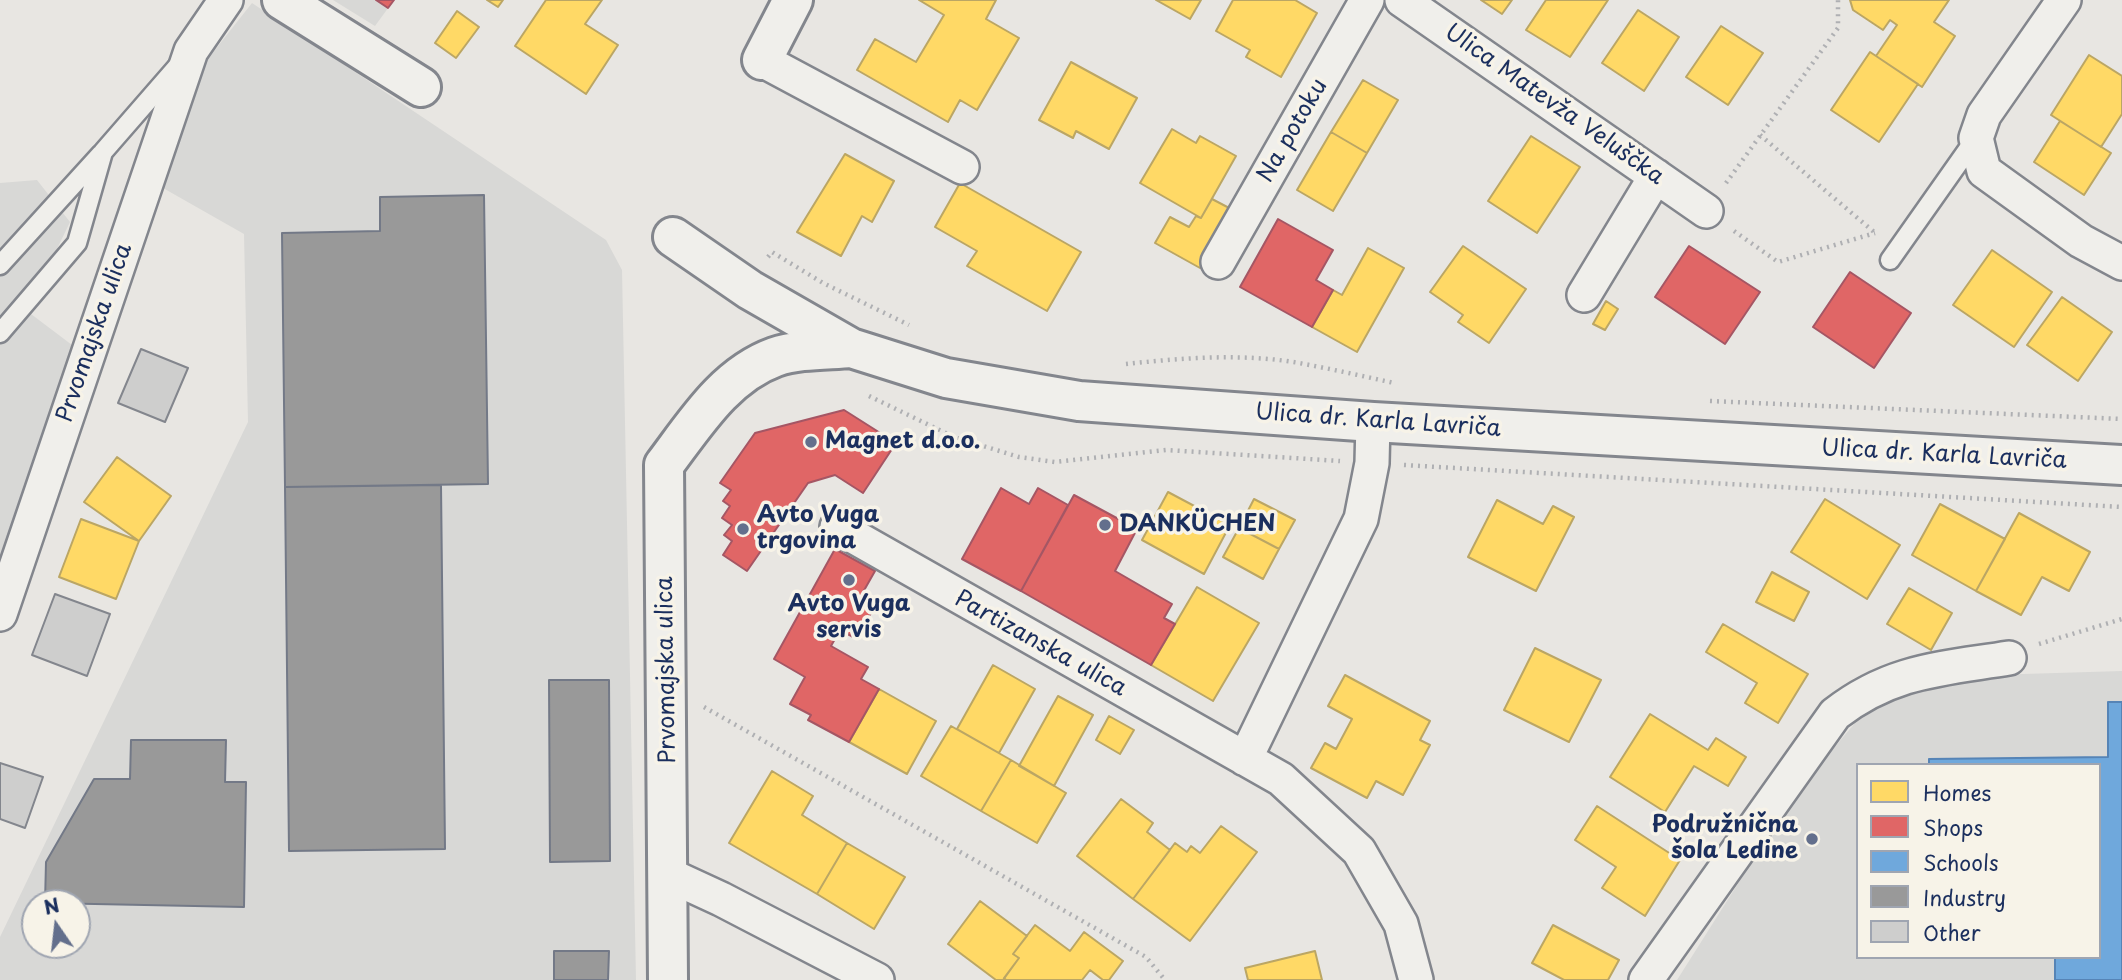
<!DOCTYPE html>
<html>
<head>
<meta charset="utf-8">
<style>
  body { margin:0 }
  #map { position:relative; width:2122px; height:980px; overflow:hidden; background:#e8e6e2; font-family:"Playpen Sans",sans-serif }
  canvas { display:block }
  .legend { position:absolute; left:1856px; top:763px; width:245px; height:196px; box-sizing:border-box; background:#f7f3e8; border:2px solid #9fa5b1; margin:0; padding:9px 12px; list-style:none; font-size:21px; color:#1b2f5e }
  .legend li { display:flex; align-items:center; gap:14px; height:35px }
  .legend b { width:35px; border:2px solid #9fa5b1 }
  .north { position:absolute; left:21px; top:889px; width:70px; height:70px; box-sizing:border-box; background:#f7f3e8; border:2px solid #9fa5b1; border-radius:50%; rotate:346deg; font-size:19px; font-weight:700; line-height:28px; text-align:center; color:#1b2f5e }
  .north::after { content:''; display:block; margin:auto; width:24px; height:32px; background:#636f8c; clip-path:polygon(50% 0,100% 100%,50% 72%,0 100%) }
</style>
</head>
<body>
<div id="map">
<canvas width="2122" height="980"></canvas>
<ul class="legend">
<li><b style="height:19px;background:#ffd966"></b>Homes</li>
<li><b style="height:19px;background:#e06666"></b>Shops</li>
<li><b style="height:19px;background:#6fa8dc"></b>Schools</li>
<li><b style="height:19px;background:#999"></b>Industry</li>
<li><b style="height:19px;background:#cececd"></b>Other</li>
</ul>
<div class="north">N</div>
</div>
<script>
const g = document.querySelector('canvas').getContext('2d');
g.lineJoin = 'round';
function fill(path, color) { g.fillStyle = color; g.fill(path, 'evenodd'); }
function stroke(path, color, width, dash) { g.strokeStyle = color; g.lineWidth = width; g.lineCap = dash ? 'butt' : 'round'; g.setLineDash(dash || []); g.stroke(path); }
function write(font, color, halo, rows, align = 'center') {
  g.font = font + ' "Playpen Sans",sans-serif'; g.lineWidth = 7; g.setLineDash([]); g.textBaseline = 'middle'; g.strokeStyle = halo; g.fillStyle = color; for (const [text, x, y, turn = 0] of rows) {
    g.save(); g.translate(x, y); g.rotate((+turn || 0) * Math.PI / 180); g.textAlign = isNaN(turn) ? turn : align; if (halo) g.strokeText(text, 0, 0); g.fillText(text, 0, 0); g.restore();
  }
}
fill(new Path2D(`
  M333,0h61l-19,26z
  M252,3l354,237 16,30 14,710h-636v-43l248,-515 -4,-188 -81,-46 40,-123zM35,903h42v42h-42z
  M37,180l33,42 -43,89 49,37 -76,222v-387z
  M2122,671v309h-445l117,-185 61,-72 69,-46zM1858,765h241v192h-241z`), '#d8d8d6');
const homes = new Path2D(`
  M487,0h16l-5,7z
  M546,0h56l-17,24 33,21 -32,49 -71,-48z
  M919,0h77l-10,19 33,19 -42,72 -17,-10 -12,22 -91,-52 18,-31 41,23 28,-47z
  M1156,0h45l-11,19z
  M1233,0h62l22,13 -36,64 -35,-20 4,-7 -34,-19z
  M1481,0h31l-10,14z
  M1546,0h62l-38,57 -44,-27z
  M1850,0h99l-15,22 21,14 -33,51 -46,-31 21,-31 -7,-5 -7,10 -30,-20z
  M1638,10l41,27 -35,54 -42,-28z
  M457,11l22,16 -23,31 -21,-15z
  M1721,26l42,27 -35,52 -42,-28z
  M1870,52l48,32 -39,58 -48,-32z
  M2089,55l33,21v38l-21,33 -50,-32z
  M1071,62l66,36 -28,51 -33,-18 -3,7 -34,-18z
  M1363,80l35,20 -31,53 -36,-21z
  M2060,121l51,32 -27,42 -50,-33z
  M1172,129l24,14 4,-7 36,20 -35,62 -61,-35z
  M1331,132l36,21 -34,58 -36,-21z
  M1531,136l49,31 -43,66 -49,-32z
  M845,154l49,27 -22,41 -10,-6 -21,40 -44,-24z
  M960,183l121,69 -34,59 -80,-45 10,-15 -42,-24z
  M1212,199l21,11 -33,58 -45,-25 15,-26 19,10 7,-11 5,2z
  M1463,246l63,43 -37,54 -31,-21 5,-7 -33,-23z
  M1368,248l36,20 -47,84 -45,-25 21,-37 9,5z
  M1992,250l60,42 -38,55 -61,-42z
  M2062,297l50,35 -34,49 -51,-36z
  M1606,301l12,8 -13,21 -12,-6z
  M117,457l54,39 -32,45 -55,-39z
  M1168,492l62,33 -26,49 -62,-34z
  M1254,499l41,21 -16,29 -40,-21z
  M1825,499l75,46 -33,54 -76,-47z
  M1497,500l46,24 10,-18 21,11 -38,74 -68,-34z
  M1940,504l65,35 -29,52 -64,-36z
  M2019,513l71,39 -21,39 -27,-14 -21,38 -45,-24z
  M81,519l58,22 -23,58 -57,-22z
  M1239,528l40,21 -16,30 -40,-22z
  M1772,572l37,20 -15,29 -38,-19z
  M1197,587l62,36 -46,78 -62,-36z
  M1909,588l43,25 -21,37 -44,-26z
  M1723,624l85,50 -30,49 -33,-20 12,-20 -51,-31z
  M1535,648l66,32 -32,62 -65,-32z
  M993,665l42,24 -36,64 -42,-24z
  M1345,675l85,46 -10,19 10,5 -27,50 -27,-14 -9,17 -56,-30 14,-25 11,6 16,-30 -24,-13z
  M879,689l57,32 -29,53 -58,-32z
  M1058,696l35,19 -39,71 -35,-20z
  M1650,714l58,36 8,-12 30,19 -18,29 -34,-20 -29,46 -55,-35z
  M1109,716l25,14 -14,24 -24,-14z
  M951,726l60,34 -30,51 -60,-35z
  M1011,760l55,33 -29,50 -56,-32z
  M772,771l41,25 -11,19 45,28 -30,51 -88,-51z
  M1121,799l32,24 -6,9 23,18 -37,49 -56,-43z
  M1597,806l83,54 -35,56 -43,-28 14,-21 -41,-27z
  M1221,826l36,26 -67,89 -57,-42 42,-56 12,9 4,-6 9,7z
  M847,843l58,34 -31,52 -57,-35z
  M980,901l47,35 -14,18 6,4 -16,22h-7l-48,-36z
  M1035,925l35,26 14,-19 39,29 -14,19h-6l-13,-10 -8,10h-76l-2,-2 15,-20 -6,-4z
  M1553,925l66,35 -11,20h-44l-32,-17z
  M1315,951l7,29h-74l-3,-12z`);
fill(homes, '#ffd966');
stroke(homes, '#bba664', 2);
const shops = new Path2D(`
  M376,0h18l-6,8z
  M1278,219l55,31 -17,30 17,10 -21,37 -72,-40z
  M1689,246l71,46 -35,52 -70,-47z
  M1850,272l61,41 -37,55 -61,-41z
  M844,410l52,33 -33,50 -28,-18 -27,8 -61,88 -24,-16 9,-14 -8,-6 8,-10 -10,-7 8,-12 -7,-5 8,-11 -11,-7 35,-50z
  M1001,488l28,16 9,-16 30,17 -47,86 -59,-32z
  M1074,495l63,34 -22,42 57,33 -8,14 11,6 -24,41 -130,-74z
  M835,549l40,22 -17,30 15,8 -16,30 -17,-9 -9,16 37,21 -7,12 18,10 -30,53 -41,-22 3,-5 -21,-11 15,-27 -31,-18z`);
fill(shops, '#e06666');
stroke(shops, '#a55664', 2);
const schools = new Path2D(`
  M2108,702h14v278h-67v-23h44v-192h-170v-6l179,-2z`);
fill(schools, '#6fa8dc');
stroke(schools, '#5684b6', 2);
const industry = new Path2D(`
  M484,195l4,289 -203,3 -3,-254 98,-2v-34z
  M441,485l4,364 -156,2 -4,-364z
  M549,680h60l1,181 -60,1z
  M131,740h95l-1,42h21l-2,125 -199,-4 1,-41 48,-83h36z
  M554,951h55l-1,29h-54z`);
fill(industry, '#999');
stroke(industry, '#737987', 2);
const building = new Path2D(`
  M141,349l47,19 -23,54 -47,-19z
  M55,594l55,20 -23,62 -55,-21z
  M0,763l43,14 -18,51 -25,-9z`);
fill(building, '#cececd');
stroke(building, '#83868d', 2);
const lane = new Path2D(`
  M1890,260l86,-122
  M0,265l101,-111
  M0,333l77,-90 26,-91 74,-85`);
const street = new Path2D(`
  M1402,0l304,211
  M2064,0l-80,115 -8,23 8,33 97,70 41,22
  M762,60l200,107
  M1218,262l149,-262
  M1584,295l72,-119
  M837,527l444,252 78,72 42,73 15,56
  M0,614l191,-563 35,-51
  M1245,759l116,-240 11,-56 1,-41
  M669,875l52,24 156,81
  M1646,980l189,-266c57,-44 106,-45 174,-56`);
const secondary = new Path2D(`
  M282,0l139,87
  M762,60l31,-60
  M673,237l77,53 101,58 95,30 133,23 294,21 749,43
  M668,980l-4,-515c31,-41 61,-90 111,-108 23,-8 52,-7 76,-9`);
stroke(lane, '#83868d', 23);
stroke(street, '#83868d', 38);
stroke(secondary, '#83868d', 44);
stroke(new Path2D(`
  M1760,135l114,97
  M1726,183l112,-155v-28
  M1734,231l44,31 97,-29
  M768,257l4,-5 51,31 86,42
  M1126,364c56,-6 117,-11 173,-1 32,6 64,13 95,20
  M869,396l85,41 65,20 36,5 111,-12 174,11
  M1710,401l412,18
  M1404,465l718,42
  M2039,644l83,-25
  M704,707l442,250 19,23`), '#afb0b3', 4.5, [2, 5]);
stroke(lane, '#f0efeb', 18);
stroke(street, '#f0efeb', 33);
stroke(secondary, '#f0efeb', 38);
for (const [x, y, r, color] of [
  [811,442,7,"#636f8c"],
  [1105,525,7,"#636f8c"],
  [743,529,7,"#636f8c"],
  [849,580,7,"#636f8c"],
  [1812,839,7,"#636f8c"]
]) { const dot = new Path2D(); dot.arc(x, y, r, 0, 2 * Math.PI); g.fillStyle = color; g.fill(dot); stroke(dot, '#f7f3e8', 2.5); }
write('23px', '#1b2f5e', '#f7f3e8', [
  ["Ulica Matevža Veluščka",1554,105,35],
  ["Na potoku",1293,131,-60],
  ["Prvomajska ulica",95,333,-71],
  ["Ulica dr. Karla Lavriča",1378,421,4],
  ["Ulica dr. Karla Lavriča",1944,455,3],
  ["Partizanska ulica",1040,644,29],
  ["Prvomajska ulica",667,670,-91]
]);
write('bold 23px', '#1b2f5e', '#f7f3e8', [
  ["Magnet d.o.o.",825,442],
  ["Avto Vuga",757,516],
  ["trgovina",757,542],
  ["DANKÜCHEN",1119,525],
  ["Avto Vuga",849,605,"center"],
  ["servis",849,631,"center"],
  ["Podružnična",1798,826,"right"],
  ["šola Ledine",1798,852,"right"]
], 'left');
</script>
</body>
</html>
